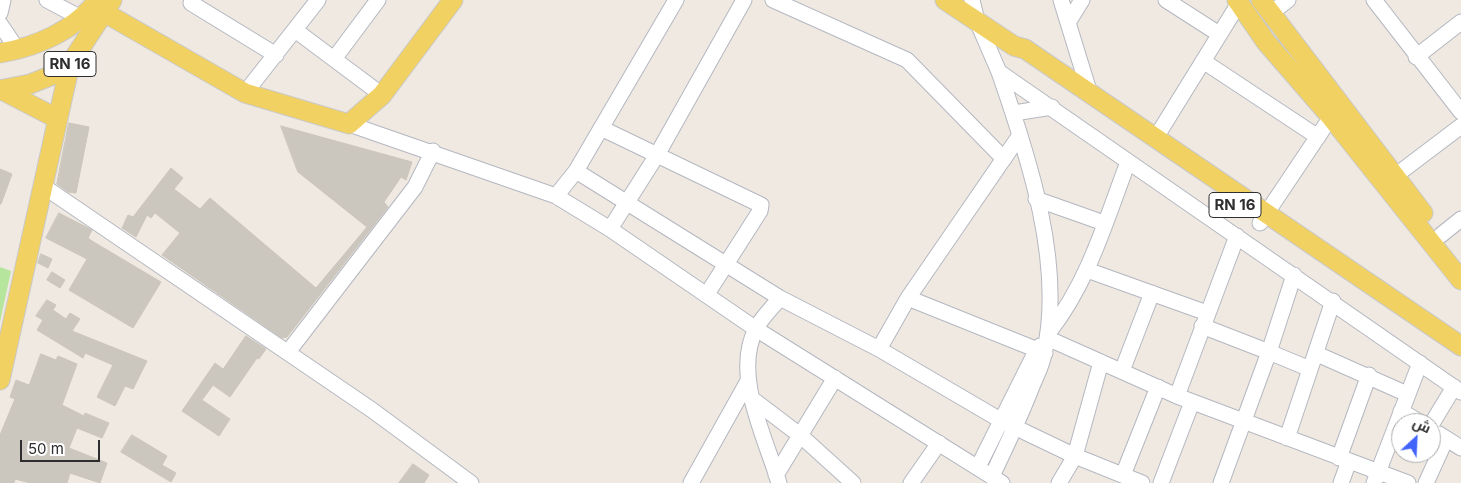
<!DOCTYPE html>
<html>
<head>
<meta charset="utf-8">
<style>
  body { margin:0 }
  #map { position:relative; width:1461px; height:483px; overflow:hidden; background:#efe9e1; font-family:Inter,Cairo,sans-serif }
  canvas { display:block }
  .north { position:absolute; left:1391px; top:413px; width:50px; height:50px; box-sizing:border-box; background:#fff; border:1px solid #ababab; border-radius:50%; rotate:25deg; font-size:14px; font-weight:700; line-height:20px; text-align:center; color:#2e2e2e }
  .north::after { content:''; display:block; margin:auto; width:18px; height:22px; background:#4264fb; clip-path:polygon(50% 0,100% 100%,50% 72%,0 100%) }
  .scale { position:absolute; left:20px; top:440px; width:80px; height:22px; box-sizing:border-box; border:2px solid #2e2e2e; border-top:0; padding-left:6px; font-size:15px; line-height:18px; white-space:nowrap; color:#2e2e2e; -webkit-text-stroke:4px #fff; paint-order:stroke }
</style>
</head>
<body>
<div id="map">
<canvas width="1461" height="483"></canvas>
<div class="north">ش</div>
<div class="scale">50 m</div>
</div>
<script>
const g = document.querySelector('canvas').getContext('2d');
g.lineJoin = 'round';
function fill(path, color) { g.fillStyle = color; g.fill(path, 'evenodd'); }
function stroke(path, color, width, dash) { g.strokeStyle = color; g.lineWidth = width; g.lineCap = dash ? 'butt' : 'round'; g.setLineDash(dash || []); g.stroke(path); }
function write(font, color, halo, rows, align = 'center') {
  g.font = font + ' Inter,sans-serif'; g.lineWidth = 4.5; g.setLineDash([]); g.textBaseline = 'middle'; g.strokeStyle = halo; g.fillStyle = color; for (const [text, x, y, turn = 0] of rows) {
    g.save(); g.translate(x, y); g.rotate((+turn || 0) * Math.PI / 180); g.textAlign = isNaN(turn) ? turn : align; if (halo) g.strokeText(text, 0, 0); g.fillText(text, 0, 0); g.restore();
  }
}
fill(new Path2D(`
  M0,267l11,4 -11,51z`), '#b6e59e');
const building = new Path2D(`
  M69,123l20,4 -13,66 -8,-1 -11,-8z
  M281,126l131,36 -6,18 -5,-3 -17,25 4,5 -101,130 -5,1 -120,-83 18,-22 -25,-20 -4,5 -4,-3 -11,22 -14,-9 6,-13 5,2 38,-49 12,10 -9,11 26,20 10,-11 106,90 51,-61 -69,-55z
  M0,169l12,5 -11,30h-1z
  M59,213l33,17 -4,8 4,3 69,41 -28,46 -64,-38 18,-31 -41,-21z
  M41,254l11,5 -4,9 -10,-5z
  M52,272l13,8 -5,8 -13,-8z
  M47,300l9,5 -3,5 13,9 4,-6 10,6 -8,12 75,30 -14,28 -8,-3 -10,20 -18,-9 16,-32 -28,-12 -2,5 -46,-28 6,-10 -7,-4z
  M246,336l20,13 -7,10 -2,-1 -27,39 -17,-12 -11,15 28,19 -11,17 -37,-25 33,-48 8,6z
  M41,354l15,6 2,-4 19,8 -15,41 22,11 1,-3 24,10 -7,15 -25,-10 -8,20 38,15 -7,20 -30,-10 -3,10h-37l-15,-4 -1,4h-14v-48l15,-36 -5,-2 6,-17 13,5z
  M132,435l35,21 -5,9 14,8 -5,9 -50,-30z
  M413,464l16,11 -5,8h-25z`);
fill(building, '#cbc7bf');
stroke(building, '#cbc5ba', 1);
const minor = new Path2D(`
  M47,0l34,18
  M773,0l134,60 97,99
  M972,0l5,21 22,51 462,320
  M1061,0l29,94
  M1166,0l53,34
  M1374,0l87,112
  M191,3l85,52
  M0,13l3,-13
  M1271,13l17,-13
  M1069,21l13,-21
  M0,24l17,25
  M295,30l87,65
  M1416,57l45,-35
  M334,59l44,-59
  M1203,61l115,76
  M245,93l73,-93
  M1014,113l38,-6
  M349,124l207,72 54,33 146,100 246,154
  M601,128l160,77 -1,6 -53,83
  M1155,139l84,-136
  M576,171l204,127
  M1395,176l66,-50
  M43,186l329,224 99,73
  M556,196l20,-25 100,-171
  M1036,199l68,24
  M1260,223l71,-106
  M610,229l47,-74 87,-155
  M1441,235l20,-16
  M1087,270l120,43
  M908,298l137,55
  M1202,326l67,26 25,-77
  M1049,332c39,-49 57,-112 79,-170
  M1047,338l130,58 231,87
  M879,349l29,-51 112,-163
  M288,352l127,-165 18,-36
  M1317,354l90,40
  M1122,371l30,-78
  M1177,396l60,-160
  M751,398l50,38 52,47
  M1401,411l20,12
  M1431,425l23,-38
  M1439,434l22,14
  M1287,438l46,-137
  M1339,458l30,-83
  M978,467l59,-118 3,-3
  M776,475l59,-97
  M1123,475l35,-88
  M992,476c14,-29 27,-57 39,-87 4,-11 11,-23 13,-35 21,-88 -16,-199 -45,-282
  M691,483l57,-102
  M779,483c-13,-45 -47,-108 -23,-154 5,-11 16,-21 24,-31l99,51 123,72 73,35 67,27
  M911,483l28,-40
  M1059,483l16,-27 26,-94
  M1161,483l31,-81
  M1221,483l48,-131 41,17
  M1341,483l8,-22
  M1374,483l46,-120
  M1426,483l20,-44`);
const major = new Path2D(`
  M945,0l69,46 11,3 436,297
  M1237,0l29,42 65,75 130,163
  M1261,0l162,213
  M93,6l152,87 104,31 33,-29 71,-95
  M0,53c37,-6 75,-23 98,-53
  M0,90l30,-6 28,-11 12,-9 42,-64
  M2,90l56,29
  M0,380l70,-316`);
stroke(minor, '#b4b7c1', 17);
stroke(major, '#c9c9c9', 21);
stroke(minor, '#fff', 15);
stroke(major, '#f2d163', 19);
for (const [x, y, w] of [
  [70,64,52],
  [1235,205,52]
]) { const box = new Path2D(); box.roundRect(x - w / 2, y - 12.5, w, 25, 4); g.fillStyle = '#fff'; g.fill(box); stroke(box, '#2e2e2e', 1); }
write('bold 15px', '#2e2e2e', null, [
  ["RN 16",70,64],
  ["RN 16",1235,205]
]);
</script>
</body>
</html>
